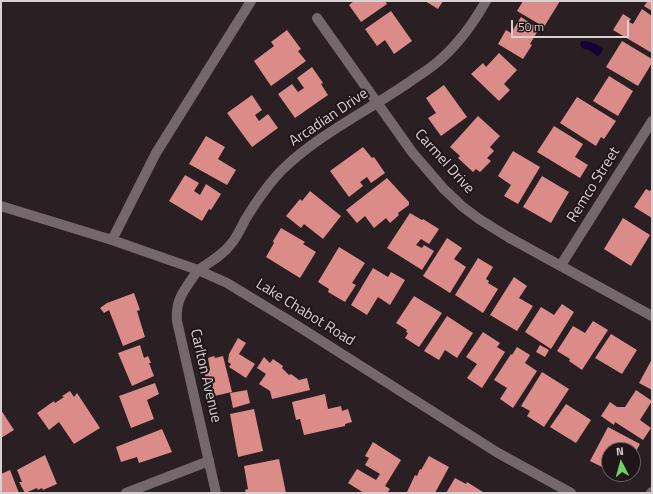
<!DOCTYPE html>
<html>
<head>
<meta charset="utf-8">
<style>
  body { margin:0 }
  #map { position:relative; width:653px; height:494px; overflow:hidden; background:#2a1f23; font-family:"Titillium Web",sans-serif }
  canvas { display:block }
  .frame { position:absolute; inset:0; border:2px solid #d8d0d3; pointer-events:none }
  .north { position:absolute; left:601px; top:442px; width:40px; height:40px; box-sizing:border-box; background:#20161a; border:1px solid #6a6064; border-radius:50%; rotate:354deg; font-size:11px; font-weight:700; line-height:16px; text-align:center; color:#d8d0d3 }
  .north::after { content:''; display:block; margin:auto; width:14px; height:18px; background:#6fd360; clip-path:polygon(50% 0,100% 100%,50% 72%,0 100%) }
  .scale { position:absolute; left:511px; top:20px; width:118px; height:18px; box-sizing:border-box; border:2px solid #d8d0d3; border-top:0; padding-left:5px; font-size:12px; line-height:14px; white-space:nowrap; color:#d8d0d3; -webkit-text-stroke:3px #20161a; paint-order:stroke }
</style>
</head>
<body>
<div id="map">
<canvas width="653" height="494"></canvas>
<div class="frame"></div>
<div class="north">N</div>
<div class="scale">50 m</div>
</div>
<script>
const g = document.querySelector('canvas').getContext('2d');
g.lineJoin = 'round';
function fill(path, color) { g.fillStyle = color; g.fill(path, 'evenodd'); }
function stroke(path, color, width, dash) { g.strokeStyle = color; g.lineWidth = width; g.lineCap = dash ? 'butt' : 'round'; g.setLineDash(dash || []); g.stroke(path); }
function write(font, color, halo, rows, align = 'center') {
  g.font = font + ' "Titillium Web",sans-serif'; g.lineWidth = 4; g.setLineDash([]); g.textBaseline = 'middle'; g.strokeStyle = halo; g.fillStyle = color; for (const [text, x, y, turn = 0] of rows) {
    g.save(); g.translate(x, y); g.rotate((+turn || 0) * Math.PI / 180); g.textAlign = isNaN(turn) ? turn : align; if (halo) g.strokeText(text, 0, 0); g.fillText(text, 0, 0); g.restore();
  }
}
fill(new Path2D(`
  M583,41c8,0 14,3 20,8l-3,6 -2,1 -10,-6 -6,-2 -2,-4 1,-2z`), '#160035');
fill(new Path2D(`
  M354,1h31l2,3 -26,18 -12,-17z
  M425,1h18l-5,8z
  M523,1h37l-16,26 -27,-16z
  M648,1h4v10l-8,-5z
  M642,9l10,7v37l-39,-23 10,-16 8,5 -2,3 4,2z
  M391,11l21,30 -18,13 -9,-14 -8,6 -12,-17z
  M521,17l18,12 -9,15 2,1 -9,14 -25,-15 8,-14 5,3z
  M287,30l14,19 -3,2 8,10 -35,25 -17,-25 20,-15 -3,-4z
  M622,41l30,18v4l-14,23 -32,-19z
  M499,53l18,17 -13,14 6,6 -11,11 -28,-27 12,-11 3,4z
  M312,67l11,16 -2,1 7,11 -33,23 -17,-24 14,-10 6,8 6,-4 -7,-10z
  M609,76l24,15 -15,25 -25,-15z
  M444,85l23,32 -26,19 -13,-18 8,-5 -10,-15z
  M252,95l10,15 -7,5 4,6 9,-7 10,14 -26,19 -25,-34z
  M577,97l39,24 -12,18 -3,-2 -5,9 -36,-23z
  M478,116l22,20 -10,11 4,4 -7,7 4,3 -11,11 -4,-3 -3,3 -15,-14 2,-2 -10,-9z
  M554,126l29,18 -8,13 13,8 -8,13 -43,-26z
  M206,136l19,11 -7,12 18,11 -9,15 -38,-21z
  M363,147l9,11 2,-1 11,16 -14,10 -4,-6 -7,5 3,4 -14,11 -19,-26z
  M513,151l27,16 -22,37 -14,-8 7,-11 -13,-9z
  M185,175l14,8 -5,8 6,4 6,-11 15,10 -10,16 -2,-1 -7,12 -33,-20z
  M542,176l27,16 -18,31 -28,-16z
  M387,178l22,24v3l-11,8 1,2 -9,8 -4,-5 -12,10 -9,-12 -8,7 -11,-13z
  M652,188v30l-18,-11 12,-18 4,2z
  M310,191l31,25 -18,23 -19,-15 -3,4 -15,-12 14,-17 2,2z
  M410,213l12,7 1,-1 16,10 -10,15 -8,-5 -5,6 6,3 2,-3 10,6 -12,19 -35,-22z
  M623,218l27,17 -19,31 -27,-17z
  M281,228l24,14 -2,2 13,8 -16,26 -34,-21 8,-14 -1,-2z
  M447,238l15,10 -8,11 12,8 -16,26 -27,-17z
  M339,247l26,16 -13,20 4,2 -11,17 -17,-10 1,-3 -11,-7z
  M478,258l15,9 -7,12 3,2 -1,2 10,6 -15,24 -28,-18z
  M373,268l15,9 3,-5 14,8 -15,25 -12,-8 -11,18 -16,-10z
  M514,277l13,9 -8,12 14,8 -16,25 -27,-16z
  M134,293l6,17 -3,1 8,26 -22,9 -14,-36 -5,3 -4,-5 7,-5z
  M414,296l28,17 -23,34 -14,-9 3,-5 -2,-1 1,-2 -11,-7z
  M562,304l12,8 -23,37 -26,-17 16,-25 13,8z
  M447,316l26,17 -16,25 -12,-8 -6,10 -15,-9z
  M593,321l15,9 -26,40 -13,-9 1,-2 -13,-8 16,-25 12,7z
  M483,332l17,11 -3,4 8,5 -23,36 -15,-10 10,-14 -11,-7z
  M611,334l26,16 -15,24 -27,-16z
  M238,338l8,5 -7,11 16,10 -9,14 -17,-11 2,-3 -3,-2 1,-8z
  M140,345l4,13 4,-2 3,7h-2l5,13 -22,10 -14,-33z
  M540,345l9,5 -4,7 -9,-5z
  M517,347l13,8 -5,8 12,8 -24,37 -13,-9 7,-11 -13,-8 17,-26 1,1z
  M214,356l1,2 8,-2 9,36 -22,5 -6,-26 6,-1 -2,-12z
  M264,357l6,6 3,-4 10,7 -1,2 7,7 2,-1 8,6 8,-2 3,12 -38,9 -2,-8 -11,-7 7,-10 -9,-6z
  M652,359v31l-13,-7z
  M542,372l27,17 -25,38 -17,-11 3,-5 -9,-5z
  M155,383l4,11 -12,6 7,19 -23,9 -12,-32z
  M247,390l3,13 -17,5 -3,-15z
  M636,390l16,11 -12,19 11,8 -8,12 -28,-18 -1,3 -13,-9 9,-14 7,5h8z
  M70,391l4,6 3,-4 23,35 -26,16 -15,-22 -10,8 -12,-17 17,-12 1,2 9,-6 -2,-1z
  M325,394l3,15 13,-3 1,5 6,-2 4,13 -7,2v2l-41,9 -4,-16 -4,1 -4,-18z
  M566,404l25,16 -15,23 -26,-16z
  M254,409l9,42 -25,6 -8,-43z
  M1,410l13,20 -13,8z
  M608,427l32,17 -7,13v-7h-24l-1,20 -18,-9z
  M162,429l10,23 -33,11 -2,-6 -16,5 -5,-15z
  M373,442l28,18 -16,26 5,3 -3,4h-23l-16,-10 9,-14 19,11 4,-6 -15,-9 4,-7 -4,-2z
  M45,455l12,29 -14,6 -1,-2 -4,2 -1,-2 -12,5 -6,-11h3l-5,-12z
  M429,456l20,11 -14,26h-26l-2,-1 8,-17 2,1 3,-7 1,1z
  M279,459l7,34h-40l-1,-3 3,-1 -4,-23z
  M10,470l9,23h-18v-19z
  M455,478l11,6 1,-2 16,10v1h-37z`), '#dc8c88');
stroke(new Path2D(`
  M317,18l95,134 31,36 20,19 16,12 29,18 144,79
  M112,240l44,-87 95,-152
  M561,265l91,-144
  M198,270c12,-8 25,-15 33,-26 6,-7 10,-16 14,-24 11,-18 23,-36 38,-51 35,-34 84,-58 125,-86 11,-8 24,-15 34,-25 18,-16 32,-36 44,-57
  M126,493l83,-32
  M651,493l1,-1`), '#75686d', 10);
stroke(new Path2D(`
  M198,270c-12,18 -23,28 -21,51l39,172`), '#75686d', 10);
stroke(new Path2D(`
  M1,206l111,34 86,30 29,13 66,40 205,130 73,40`), '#75686d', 10);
write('15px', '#d8d0d3', '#20161a', [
  ["Arcadian Drive",329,118,-34],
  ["Carmel Drive",444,162,48],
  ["Remco Street",594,185,-58],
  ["Lake Chabot Road",305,313,32],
  ["Carlton Avenue",205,376,77]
]);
</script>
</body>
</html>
